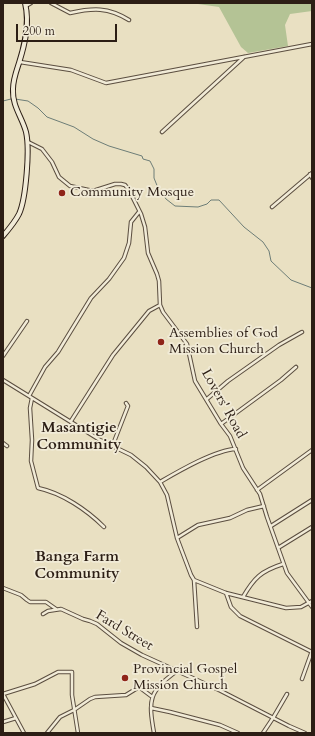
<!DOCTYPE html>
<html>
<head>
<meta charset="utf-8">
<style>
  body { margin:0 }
  #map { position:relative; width:315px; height:736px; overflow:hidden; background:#e9e0c2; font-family:Cardo,serif }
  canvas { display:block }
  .frame { position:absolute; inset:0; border:4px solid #2c1e15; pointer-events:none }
  .scale { position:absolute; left:16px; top:24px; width:101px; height:18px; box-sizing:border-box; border:2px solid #2c1e15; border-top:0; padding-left:5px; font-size:12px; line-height:14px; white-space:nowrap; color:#2c1e15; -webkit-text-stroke:3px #f1ebd7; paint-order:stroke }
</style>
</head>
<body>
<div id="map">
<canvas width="315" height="736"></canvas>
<div class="frame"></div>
<div class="scale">200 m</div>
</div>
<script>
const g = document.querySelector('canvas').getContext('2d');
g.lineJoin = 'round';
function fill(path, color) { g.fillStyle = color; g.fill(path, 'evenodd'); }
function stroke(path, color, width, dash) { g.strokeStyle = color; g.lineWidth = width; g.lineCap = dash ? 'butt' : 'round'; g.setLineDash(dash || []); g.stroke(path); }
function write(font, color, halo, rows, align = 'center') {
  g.font = font + ' Cardo,serif'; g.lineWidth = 3.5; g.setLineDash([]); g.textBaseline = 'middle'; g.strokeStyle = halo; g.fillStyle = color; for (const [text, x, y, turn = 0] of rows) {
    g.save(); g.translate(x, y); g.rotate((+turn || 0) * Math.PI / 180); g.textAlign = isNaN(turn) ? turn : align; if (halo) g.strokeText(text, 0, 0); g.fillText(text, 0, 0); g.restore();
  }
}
fill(new Path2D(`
  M191,3h121v8l-22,3 -5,11 3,21 -40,7 -7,-6 -22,-40z`), '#b4c395');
stroke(new Path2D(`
  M15,99l13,2 10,7 9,9 27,10 19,12 16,7 33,10 1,3 7,2 4,8v9l4,10 8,11 9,7 23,1 9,-3 4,-4h8l25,27 19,15 6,9 2,10 20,19 21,8
  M3,101l8,-2`), '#6d7d77', 1);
const street = new Path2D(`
  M51,3l19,10c23,-5 38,-6 59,7
  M26,6l5,-3
  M20,62l51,8 35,13 206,-39
  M162,132l82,-75
  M28,142l14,7 10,13 7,15 11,9 23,5 22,-7h6l4,1 4,5 12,24 4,13 3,26 9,21 2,7 1,24 3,7 24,32 8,37 26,43 9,12 13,32 17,26 7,23 20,56 25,34
  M310,174l2,4
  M272,207l40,-34
  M3,356l24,-35
  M3,380l97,60 31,15 15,12 14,15 7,13 10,43 14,37 3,5 32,13 60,15 15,-1 11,-6
  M29,396l16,-29 13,-15 33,-54 18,-19 15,-21 5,-15 2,-21 8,-10
  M32,398l-2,10 2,32 -1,21 7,27c24,5 49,22 66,39
  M207,399l21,-18 51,-36 23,-13
  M71,421l42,-66 36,-44 11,-6
  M221,424l60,-44 15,-13
  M3,443l4,3
  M112,447l16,-41 -2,-3
  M160,482c19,-11 55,-32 76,-33
  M257,490l55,-40
  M271,526l41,-26
  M177,538l21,-13 32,-7 17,-8 17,-4
  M278,548l34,-21
  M194,580l3,47
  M3,588l18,7 6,5 3,2h16l10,7
  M226,593l5,14 9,9 72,36
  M243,597c11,-19 18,-26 40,-33
  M43,614l5,-3 13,-2 22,10 7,2 7,3 24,19 21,12 77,35 70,36 16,7
  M302,679l10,-28
  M3,694l32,-10 23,-12h14v23l6,38
  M3,694l21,39
  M151,708l19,4 50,13 18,8
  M3,722l13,-4
  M47,733l13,-16 14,-7 16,-11 5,-2 31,-2 13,-8 12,9
  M154,733c-6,-34 -5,-42 23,-62
  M263,733l10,-15 14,-24`);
const secondary = new Path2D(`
  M3,236c6,-7 12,-14 16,-22 7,-15 11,-65 7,-82 -4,-15 -14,-26 -13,-43 0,-9 3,-17 6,-26 6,-19 11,-40 6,-60`);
stroke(street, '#5b4e40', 4.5);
stroke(secondary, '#2c1e15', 6);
stroke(street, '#f1ebd7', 2.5);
stroke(secondary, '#f1ebd7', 4);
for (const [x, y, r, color] of [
  [62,193,4,"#8f2418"],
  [161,342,4,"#8f2418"],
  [125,678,4,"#8f2418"]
]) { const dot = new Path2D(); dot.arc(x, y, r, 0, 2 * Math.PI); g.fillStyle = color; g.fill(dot); stroke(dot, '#f1ebd7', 1.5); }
write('14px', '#2c1e15', '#f1ebd7', [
  ["Community Mosque",70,193],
  ["Assemblies of God",169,334],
  ["Mission Church",169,350],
  ["Provincial Gospel",133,670],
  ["Mission Church",133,686]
], 'left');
write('14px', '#2c1e15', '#f1ebd7', [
  ["Lovers' Road",223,404,61],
  ["Fard Street",124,631,31]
]);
write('bold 15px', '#2c1e15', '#f1ebd7', [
  ["Masantigie",79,429],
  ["Community",79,446],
  ["Banga Farm",77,558],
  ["Community",77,575]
]);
</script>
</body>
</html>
